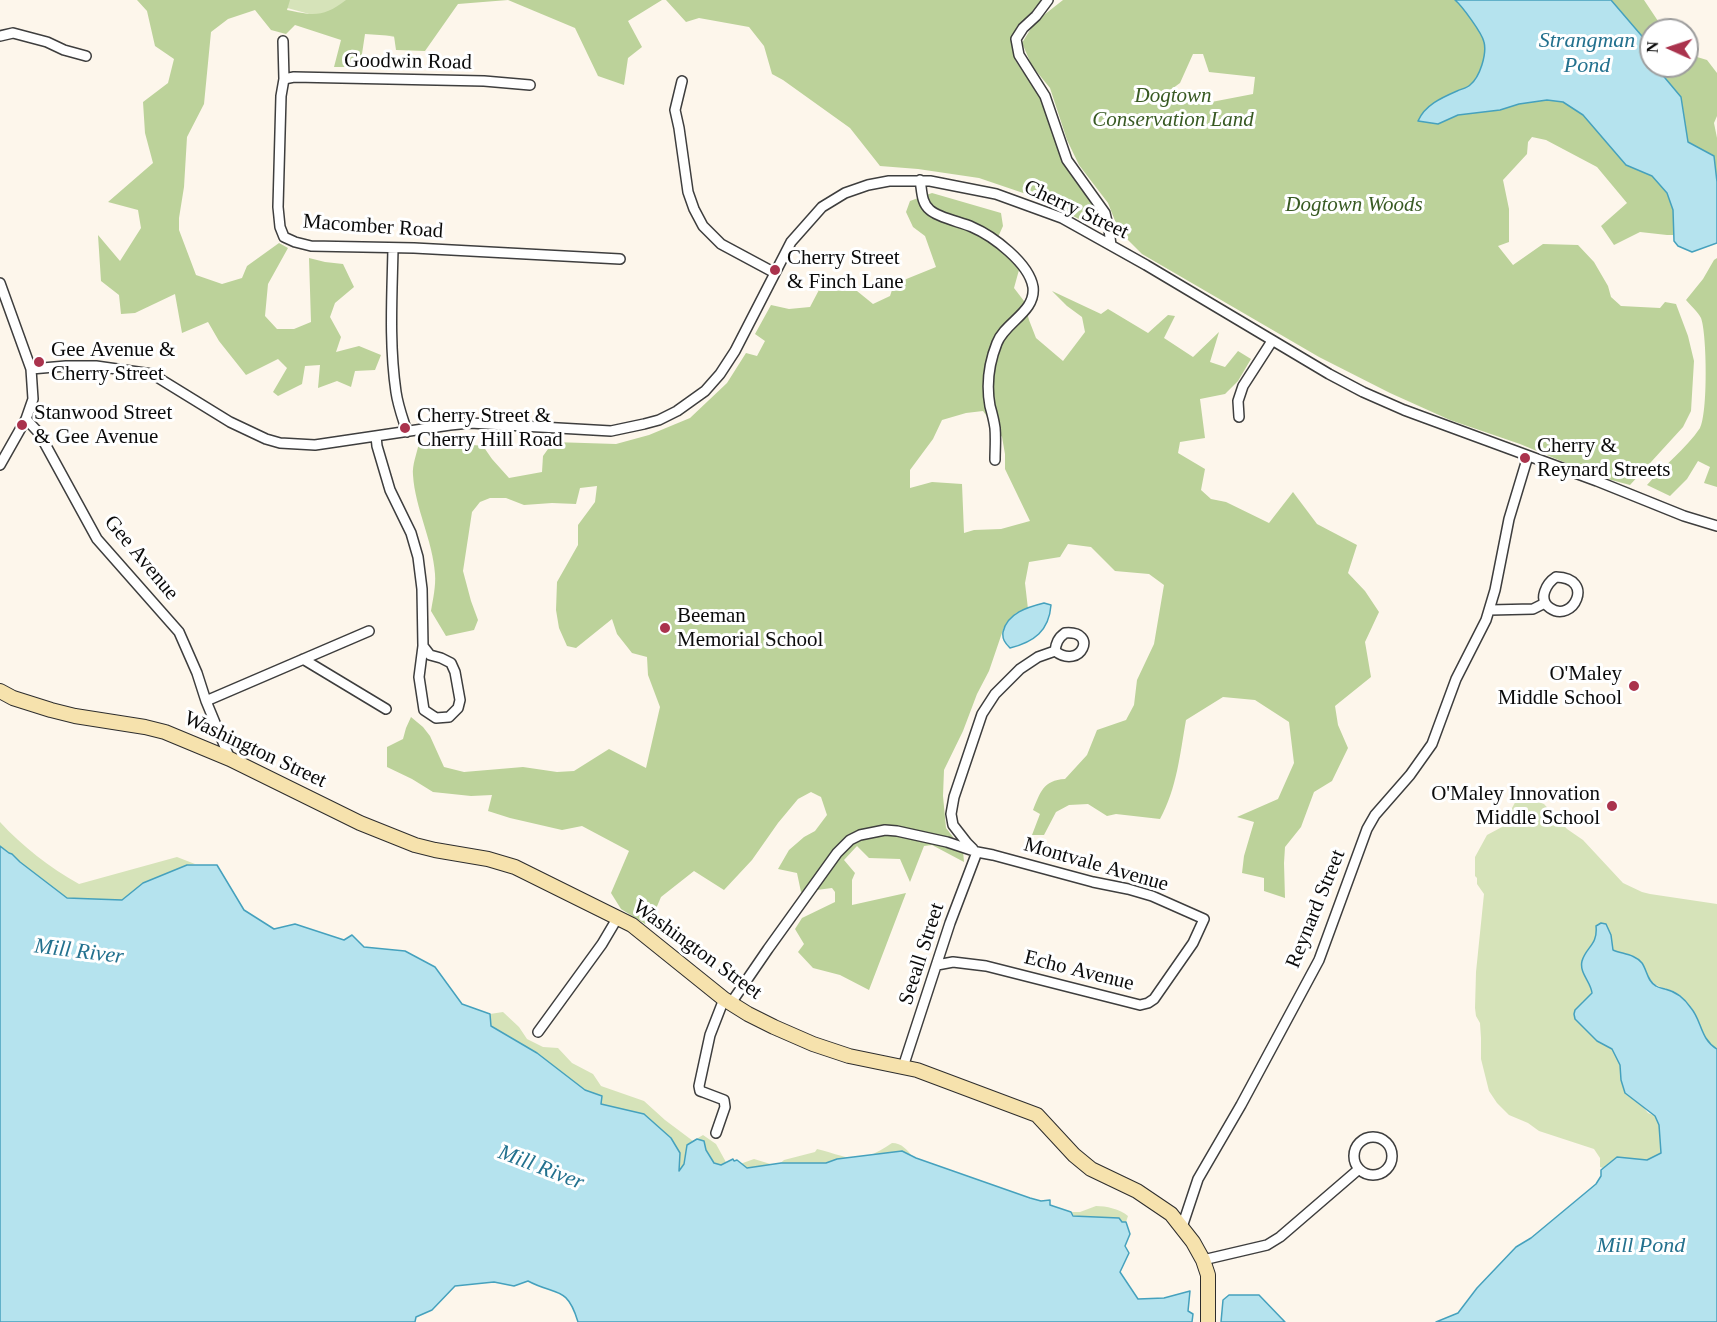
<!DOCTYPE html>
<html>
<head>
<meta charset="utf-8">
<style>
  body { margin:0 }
  #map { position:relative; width:1717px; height:1322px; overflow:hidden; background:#fdf6eb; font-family:Georgia,serif }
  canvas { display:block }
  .north { position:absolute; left:1639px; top:18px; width:60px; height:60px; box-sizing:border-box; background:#fff; border:2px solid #9d9d9d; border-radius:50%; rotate:273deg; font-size:16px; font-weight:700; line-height:24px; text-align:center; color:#0b0b0b }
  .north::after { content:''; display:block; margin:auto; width:21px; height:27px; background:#aa334d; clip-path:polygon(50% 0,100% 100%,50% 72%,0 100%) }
</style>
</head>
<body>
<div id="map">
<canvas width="1717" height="1322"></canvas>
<div class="north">N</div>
</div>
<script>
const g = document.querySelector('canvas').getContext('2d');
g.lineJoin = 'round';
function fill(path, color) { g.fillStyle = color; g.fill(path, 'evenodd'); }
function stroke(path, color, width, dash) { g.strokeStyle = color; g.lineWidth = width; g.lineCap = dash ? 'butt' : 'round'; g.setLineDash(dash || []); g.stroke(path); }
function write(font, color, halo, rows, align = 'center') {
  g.font = font + ' Georgia,serif'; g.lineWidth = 6; g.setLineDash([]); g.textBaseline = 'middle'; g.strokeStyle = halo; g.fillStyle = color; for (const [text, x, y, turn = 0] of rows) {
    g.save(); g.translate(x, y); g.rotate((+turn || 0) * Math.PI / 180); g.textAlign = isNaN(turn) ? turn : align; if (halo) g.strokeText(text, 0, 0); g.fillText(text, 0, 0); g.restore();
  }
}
fill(new Path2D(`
  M258,0h178l-17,44z
  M1519,795l25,9 23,25 16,11 40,43 19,9 8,2 67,10v145c-12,-7 -15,-18 -20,-30 -2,-8 -8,-14 -13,-20 -16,-18 -30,-1 -41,-35l-30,-14 -2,-15h-14l-15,26c1,5 2,10 3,15 4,13 13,16 -3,26l15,39 15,8 8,16 1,15 27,33 7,3 4,9 2,28 -14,7 -30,-3 -14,11 -3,-1v-9l-6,-9 -55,-18 -11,-8 -19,-8 -12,-12 -8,-12 -8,-32v-21l-1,-15 -4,-7 -1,-8 1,-36 8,-78 -7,-10v-6l-2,-2v-19l12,-22 15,-8z
  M0,822c23,25 49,45 79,62l98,-27 18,7 -8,1 -44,18 -26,21 -33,7 -84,-62z
  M503,1012l16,15 8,12 16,8 15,1 14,15 21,11 8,12 43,15 21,19 28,21 10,-6 13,9 11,20 -10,4 -39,4 -34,-58 -45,-8 -108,-78 -1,-14z
  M892,1143c10,0 15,7 21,14l-159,25 -14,-18 14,-5 23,7 7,-6 31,-8 2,-3c38,10 40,17 75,-6z
  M1096,1206c10,0 24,3 32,10l-2,6h-47l-8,-10h9z`), '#d6e3b9');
fill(new Path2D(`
  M137,0h153l-3,10c27,6 37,7 59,-10h316l-34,21 14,26 -14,11 -4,27 -26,-9 -23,-48 -67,-28 -50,4 -33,47 -29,-1 -2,-14 -29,-2 -5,33h-26l7,-27 -46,-15 -9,9 -15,-4 -16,-20 -27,9 -17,13 -7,72 -17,33 -3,50 -5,31v12l17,45 26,9 20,-6 5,-12 32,-23 9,5 -20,36 -3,32 12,13h17l17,-7 -2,-64 16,4 18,2 11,23 -19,16 -5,14 11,20 -5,15 23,-6 22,9 -6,15 -20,1 -4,16 -14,-6 -19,7 2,-23 -15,1 -3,18 -24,12 -5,-4 14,-24 -9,-9 -32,16 -27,-34 -11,-19 -26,11 -7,-39 -40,19 -14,1 -2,-19 -18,-14 -3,-46 22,26 21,-33 -3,-18 -30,-8 45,-39 -8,-30 -2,-31 25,-19 6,-24 -19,-13 -8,-35z
  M666,0h376l-9,12 -15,13 -6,11 3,24 25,37 26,70 28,39 5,8 -2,9 -8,1 -54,-27 -56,-19 -61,-9 -38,-3 -30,-38 -67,-48 -11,-6 -8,-28 -15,-19 -50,-9 -13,4z
  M1063,0h581l20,30h-13v36h36v-12l20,6 10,13v43l-3,7 3,15v97h-50l-27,-3 -26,13 -13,-19 26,-23 -30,-36 -51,-27 -14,-3 -4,5 -1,12 -24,26 6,29v33l-11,4 15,19 30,-21 35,1 16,17 14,24 3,11 10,9 39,2 5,-6 11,2 12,32 6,25 -3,50 -8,16 -53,58 -30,-8 -80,-33 -70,-24 -60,-27 -71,-36 -177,-103 -23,-23 -11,-28 -29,-38 -12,-25 -17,-52 -18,-22 -10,-23 13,-21zM1193,54h10l6,18 46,5 -2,17 -52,10 -36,-10 15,-11z
  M932,193l69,20 2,13 -9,20 8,5 17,19 -5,18 10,13 5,19 7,18 27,23 22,-29 -3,-15 -15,-11 -15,-15 49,23 7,-5 40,24 20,-18 7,1 -11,22 29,19 26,-25 -9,30 15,5 13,-16 13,8 -13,22 -13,13 -25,5 5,39 -25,4 -2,11 27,16 -4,21 10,9 15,3 43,21 24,-31 24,32 40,21 -9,28 17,18 14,21 -14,30 6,35 -36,29 3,19 10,23 -16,33 -18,11 -13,35 -16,20 -1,16 1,35 -21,-7v-13l-22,-5 2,-17 10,-34 -17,-5 41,-18 16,-36 -5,-41 -34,-22 -32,-3 -37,23c-6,34 -9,68 -26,99l-44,-5 -9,2 -19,-12 -19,1 -13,7 -12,23h-12l8,-21 -7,-4c7,-17 10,-30 32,-31l22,-24 10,-25 29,-10 8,-15 3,-25 17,-36 10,-59 -15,-11 -34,-3 -24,-24 -23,-3 -8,13 -31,5 -4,21 3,26 -12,4 -12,14 -15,44 -12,23 -14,37 -19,39 -1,26 3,32 17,22 1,12 -32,-17 -8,1 -14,36 -10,-23 -31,-1 -12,-12 -13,14 11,13 -3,7v25l54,-12 -37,97 -29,-15 -27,-7 -15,-16 6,-8 -9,-15 7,-11 33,-16v-10l-3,-4 -31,4 -4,-19 -19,-4 11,-19 15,-13 11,-6 12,-16 -6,-18 -10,-5 -13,7 -20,24 -26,37 -28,30 -30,-19 -33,26 -9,21 -7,6 -24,-15 -10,-16 18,-42 -47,-25 -20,4 -52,-12 -22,-7 4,-16 -21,1 -38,-4 -21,-13 -25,-12v-20l16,-8 3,-11 5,-11 12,10 7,9 14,31 20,5 59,-5 34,5 17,-1 35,-22 37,19 14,-61 -12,-32 -1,-18 -15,-4 -15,-19 -5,-15 -36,29 -9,-2 -8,-18 -3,-18 1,-28 21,-37v-20l17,-23 2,-16 -17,2 -4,16 -24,-1 -28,2 -18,-7h-16l-10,4 -8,10 -9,59 8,30 7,19 -4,10 -28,6 -15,-25c2,-12 5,-25 4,-37 -2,-33 -20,-66 -22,-99 -1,-10 4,-22 6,-32l26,-1 38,4 9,13 17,19 33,-6 1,-16 10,-14 63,2 33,-9 41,-17 37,-35 19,-30 11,3 8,-15 -10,-7 16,-29 18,4 21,-2 10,-19 37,3 16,13 17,-8 4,-12 42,-17 -11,-31 -12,-9 -7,-15 4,-11zM983,411l19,26 3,17v15l25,52 -29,8 -27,1 -10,3 -2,-49 -30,-2 -22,6v-18l23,-31 9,-19 24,-7z
  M1717,258v229l-13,-4 6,-16 -12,-6 -11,18 -17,17 -23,-11c16,-19 39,-36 53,-57 8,-14 7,-94 1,-110 -3,-6 -10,-12 -15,-18l17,-21 11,-19z`), '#bcd29a');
const water = new Path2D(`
  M1455,0h156l36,42 4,15v9h4l26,31 7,45 26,14 3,26v61l-25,9 -14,-6 -4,-5 -1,-31 -6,-17 -15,-17 -26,-11 -43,-50 -20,-13 -16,-2 -28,4 -19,6 -42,5 -20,9 -20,-3c7,-16 23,-23 39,-30 4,-2 10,-3 13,-6 10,-8 17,-31 14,-43 -2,-9 -22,-36 -29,-42z
  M1044,603l7,2c-2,26 -17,37 -41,43 -5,-5 -8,-9 -7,-16 4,-19 25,-25 41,-29z
  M0,846l9,7 3,1 8,8 47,36 55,2 21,-17 44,-18h30l27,45 30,19 21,-5 49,16 8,-5 12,12 41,4 30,16 27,37 28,10 1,12 46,27 48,37 17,6 -1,8 43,10 27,24 9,15 -1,18 5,-7 3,-19 10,-6 7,2 2,9 8,13 7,2 12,-6 1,2 3,-1 10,8 34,-5h45l11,-4 65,-8 14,7 114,40 11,3 9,-1v5l21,7 2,4 46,2 3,4h4l4,12 -5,12 4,7 -9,19 18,27 26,-1 26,-7 -2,20 5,3 -1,8h-614c-11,-37 -22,-26 -50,-41l-14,5 -20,-4 -39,4 -23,24 -16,7 -1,5h-415z
  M1601,923l5,1 5,11 2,15c9,4 22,4 29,13 5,7 5,18 14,23 3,2 6,2 9,3 12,3 19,9 26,19 11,13 9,31 26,41v273h-281l22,-9 19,-25 39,-41 15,-9 65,-54 5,-8v-6l16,-13 30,3 14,-7 -2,-28 -4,-9 -30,-23 -4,-13 -1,-15 -8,-16 -15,-8 -22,-22 -1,-5 1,-4 17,-17c-1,-11 -13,-20 -10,-32 4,-14 16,-16 14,-35z
  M1229,1295h30l26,27h-64l2,-22z`);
fill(water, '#b5e3ee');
stroke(water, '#45a1bd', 1.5);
const minor = new Path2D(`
  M1048,0l-12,16 -13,12 -7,11 3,16 26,41 22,64 38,53 4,17 2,15
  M0,36l13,-3 34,9 17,8 22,6
  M283,41l1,38 -3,17 -3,111 2,20 4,10 11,5 16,4 103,2 206,11
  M284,79l10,-2 190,4 46,4
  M682,81l-7,29 4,18 9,64 6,17 9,17 18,18 54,29
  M920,180c2,10 1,23 10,30 9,8 31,12 42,17 21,9 57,36 61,60 3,25 -28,35 -36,56 -8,20 -11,41 -7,63 2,7 4,15 5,22 1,11 0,22 0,32
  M393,249c-1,47 -4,95 3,143 2,14 7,27 11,40
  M0,283l31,86 2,30 -7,20 -26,46
  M31,369l35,-3h30l56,8 78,48 36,17 14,4 35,2 135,-20 20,-2 141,8 33,-7 15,-4 18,-9 28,-20 15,-17 15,-23 56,-109 31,-35 23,-14 23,-8 21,-4h41l66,13 66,24 84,47 183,109 34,18 41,18 193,71 87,35 33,10
  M1239,417l-1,-16 5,-15 29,-45
  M26,419l13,14 58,106 82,93 18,41 9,28 24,58
  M376,436l1,10 13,44 21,43 7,24 4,32 1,57 7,9 11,3 10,5 4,9 5,28 -2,8 -9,9 -13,1 -12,-8 -5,-33 4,-31
  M1556,577c40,1 17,47 -6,31 -13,-9 -3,-25 6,-31z
  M1490,610l43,-1 12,-6
  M1065,633c34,-3 16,38 -10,18 1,-8 3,-13 10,-18z
  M303,659l83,50
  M206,701l163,-70
  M973,849l-6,-6 -14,-18 -2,-11 3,-17 28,-83 13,-20 25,-25 18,-12 17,-6
  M731,1003l37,-54 69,-96 13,-13 10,-5 25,-5 12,1 50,11 30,10 16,3 100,27 35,7 24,7 52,23 -11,24 -39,56 -6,4 -8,2 -154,-39 -33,-4 -16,3
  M538,1032l64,-88 16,-27
  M903,1067l47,-144 27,-71
  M716,1133l9,-26 -1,-7 -21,-8 -3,-1 -1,-5 11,-51 14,-36
  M1354 1156a19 19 0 1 1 38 0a19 19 0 1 1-38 0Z
  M1182,1227l16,-48 43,-74 78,-145 48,-131 8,-14 35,-40 22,-31 24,-65 30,-59 9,-30 14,-71 19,-63
  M1203,1260l64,-15 13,-8 79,-68`);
const secondary = new Path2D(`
  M0,691l13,7 38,12 24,6 70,11 20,5 65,27 130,64 55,22 20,5 53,9 27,8 117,58 92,74 24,15 26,13 39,17 36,12 68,14 120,45 37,40 17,14 46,22 34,23 22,28 10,18 5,15v47`);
stroke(minor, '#3e3e3e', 12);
stroke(secondary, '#2d2d2d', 16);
stroke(minor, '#fff', 9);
stroke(secondary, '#f6e2ad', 14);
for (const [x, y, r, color] of [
  [775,270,6,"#aa334d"],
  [39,362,6,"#aa334d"],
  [22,425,6,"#aa334d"],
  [405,428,6,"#aa334d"],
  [1525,458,6,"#aa334d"],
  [665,628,6,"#aa334d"],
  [1634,686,6,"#aa334d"],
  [1612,806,6,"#aa334d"]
]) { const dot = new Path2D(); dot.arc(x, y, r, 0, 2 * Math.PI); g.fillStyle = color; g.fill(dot); stroke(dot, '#fff', 2); }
write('21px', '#0b0b0b', '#fff', [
  ["Goodwin Road",408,62,1],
  ["Cherry Street",1076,210,25],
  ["Macomber Road",373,227,4],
  ["Gee Avenue",141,558,50],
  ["Washington Street",255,750,25],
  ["Montvale Avenue",1096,865,16],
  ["Reynard Street",1316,909,-68],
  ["Washington Street",697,950,36],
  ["Seeall Street",922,954,-72],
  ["Echo Avenue",1079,971,14]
]);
write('italic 21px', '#385a23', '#fff', [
  ["Dogtown",1173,96],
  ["Conservation Land",1173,120],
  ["Dogtown Woods",1354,205]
]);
write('21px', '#0b0b0b', '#fff', [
  ["Cherry Street",787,258],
  ["& Finch Lane",787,282],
  ["Gee Avenue &",51,350],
  ["Cherry Street",51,374],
  ["Stanwood Street",34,413],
  ["& Gee Avenue",34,437],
  ["Cherry Street &",417,416],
  ["Cherry Hill Road",417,440],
  ["Cherry &",1537,446],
  ["Reynard Streets",1537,470],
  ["Beeman",677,616],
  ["Memorial School",677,640],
  ["O'Maley",1622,674,"right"],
  ["Middle School",1622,698,"right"],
  ["O'Maley Innovation",1600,794,"right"],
  ["Middle School",1600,818,"right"]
], 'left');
write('italic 22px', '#23718e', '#fff', [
  ["Strangman",1587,41],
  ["Pond",1587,66],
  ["Mill River",79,952,7],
  ["Mill River",541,1168,21],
  ["Mill Pond",1641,1246]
]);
</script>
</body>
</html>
